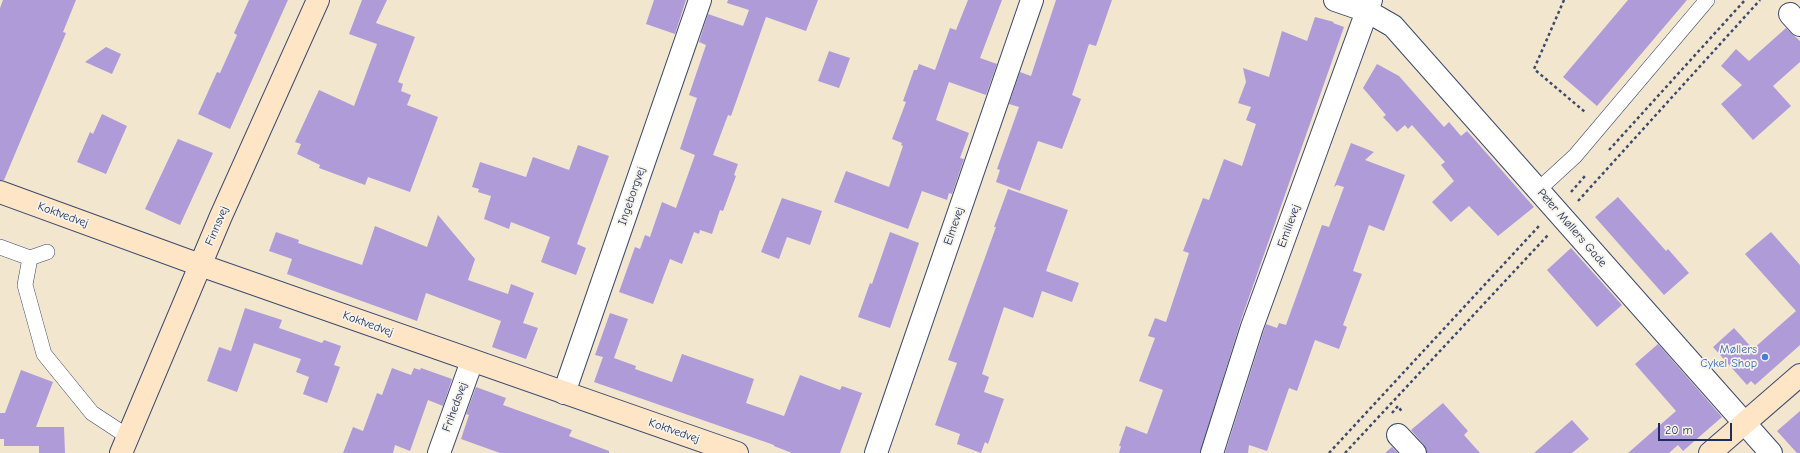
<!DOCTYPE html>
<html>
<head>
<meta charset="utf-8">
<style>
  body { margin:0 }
  #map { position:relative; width:1800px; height:453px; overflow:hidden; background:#f3e6cf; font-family:"Comic Neue",sans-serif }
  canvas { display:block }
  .scale { position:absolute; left:1658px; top:423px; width:74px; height:18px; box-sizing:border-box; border:2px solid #1b2f5e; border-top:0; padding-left:5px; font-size:12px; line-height:14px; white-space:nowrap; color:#1b2f5e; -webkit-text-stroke:3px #f7f3e8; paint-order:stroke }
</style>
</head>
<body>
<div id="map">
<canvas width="1800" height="453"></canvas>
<div class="scale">20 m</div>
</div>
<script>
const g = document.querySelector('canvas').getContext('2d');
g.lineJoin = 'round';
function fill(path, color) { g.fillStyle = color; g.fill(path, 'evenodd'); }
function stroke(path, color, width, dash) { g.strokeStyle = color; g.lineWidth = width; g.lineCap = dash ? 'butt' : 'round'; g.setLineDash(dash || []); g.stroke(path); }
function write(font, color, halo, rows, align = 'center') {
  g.font = font + ' "Comic Neue",sans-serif'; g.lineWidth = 3.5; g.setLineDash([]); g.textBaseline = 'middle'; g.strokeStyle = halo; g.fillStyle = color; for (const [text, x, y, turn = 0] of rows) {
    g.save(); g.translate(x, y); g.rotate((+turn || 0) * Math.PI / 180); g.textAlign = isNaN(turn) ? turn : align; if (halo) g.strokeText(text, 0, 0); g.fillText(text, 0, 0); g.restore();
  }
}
fill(new Path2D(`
  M3,0h73l-13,32 3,1 -62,147h-4v-172z
  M249,0h39l-58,129 -32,-15 19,-42 3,1 17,-38 -3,-2z
  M362,0h25l-11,23 39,14 -17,45 5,2 -2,7 10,4 -4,10 31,12 -28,75 -42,-15 -3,8 -46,-17 1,-3 -23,-11 4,-10 -6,-2 24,-52 35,16 23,-62 -28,-10z
  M654,0h32l-11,34 -29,-10z
  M728,0h90l-12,31 -40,-14 -35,99 -3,-1 -15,40 25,9 -4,11 2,1 -13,35 -3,-1 -8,24 -12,-4 -1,4 -5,-2 -12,32 -12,-5 -17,45 -34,-12 16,-45 5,2 5,-14 5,2 12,-35 14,6 19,-53 -15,-6 17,-51 -8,-3 17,-50 -7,-3 9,-28 35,12 6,-16 -22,-7z
  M968,0h34l-22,58 17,6 -11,31 -37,-13 -13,38 33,13 -9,25 4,1 -12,35 -3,-1 -2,7 -25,-9 -14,38 -74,-27 12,-31 43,16 14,-41 -2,-1 1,-2 -10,-4 14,-37 -3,-1 11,-31h3l2,-6 16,6 15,-42 6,2z
  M1056,0h56l-16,46 -7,-2 -17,51 9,4 -19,50 -24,-8 -18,50 -24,-9 4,-12 -3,-1 22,-62 -10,-3 11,-32 11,4z
  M1628,0h59l-90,106 -34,-29z
  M1315,17l19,5 -1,1 11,4 -102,290 -42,136h-81l2,-7h-2l7,-20 21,8 16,-44 -24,-9 16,-43 -7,-2 7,-18 11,4 23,-69 -6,-2 20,-53 6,2 15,-41 18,7 14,-42 -10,-4 5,-13 -13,-4 8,-21 -3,-14 26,9 13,-46 25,10z
  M1786,28l14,13v21l-27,24 18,20 -38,34 -32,-36 21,-19 -21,-19 15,-17 13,12z
  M106,47l15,7 -9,20 -27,-12z
  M829,51l21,7 -11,30 -21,-7z
  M1377,64l22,12 45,51 5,-5 12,14 6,-5 67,76 -36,29 -29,-30 -18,16 -19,-20 22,-21 -13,-16 4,-3 -33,-37 -4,4 -3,-4 -8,7 -14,-15 3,-2 -23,-27z
  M102,114l25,12 -21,48 -29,-12 13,-30 3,2z
  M178,139l35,14 -33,72 -35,-16z
  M1351,143l23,9 -9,8 40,15 -21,56 -15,-6 -16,46 9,3 -19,51 4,2 -8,22 -24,-9 -18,51 -8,-3 -22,63 -18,-6 -1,8h-23l41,-129 11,4 2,-5 7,2 36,-100 7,2 15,-40 -7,-2 -3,2z
  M578,145l31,11 -32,88 9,4 -10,27 -35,-13 9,-25 -39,-15 -2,7 -25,-10 7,-23 -13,-4 1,-3 -7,-2 8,-25 46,15 7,-20 36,13z
  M1008,189l60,21 -22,61 33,12 -7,19 -30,-11 -9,27 -29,-11 -22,67 7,3 -5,15 20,7 -16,45 -3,-2 -4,11 -24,-9 3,-10 -25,-9 22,-62 -9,-3 48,-133h-2z
  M1618,197l48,54 2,-2 21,24 -25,22 -69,-78z
  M782,198l40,13 -12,34 -23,-8 -8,22 -18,-7z
  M438,215l37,44 -7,21 40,14 3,-10 23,9 -11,30 15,5 -12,31 -34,-12 9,-26 -75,-28 -9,28 -130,-47 5,-15 -23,-8 7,-19 23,8 -1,3 64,22 13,-39 52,21z
  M890,232l29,11 -29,85 -32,-11 12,-34 2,1z
  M1771,232l29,33v80l-45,40 -4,-4 -4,4 -34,-38 21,-19 19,21 43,-38 -51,-57z
  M1571,248l51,57 -25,22 -50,-57z
  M245,308l37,12 -3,8 43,15 2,-3 17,6 -7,19 6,2 -13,36 -24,-9 6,-17 -13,-5 5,-13 -47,-16 -17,49 -30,-11 12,-34 12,4z
  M610,313l18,6 -14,39 22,8 -1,3 37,13 10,-28 72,25 -8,24 38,13 16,-41 40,15 2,-4 20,7 -22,60h-48l-18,-7v-1l-180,-63 9,-25 -8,-2z
  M1658,344l64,73 -39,34 -5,-6 -9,8h-41l48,-42 -41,-47z
  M392,368l19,7 3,-7 6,2 1,-2 31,11 -9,27 -15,-6 -18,51 -15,-6 -2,8h-50l10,-26 10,4 14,-38 5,2z
  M21,370l32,12 -17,45h28l1,26h-26v-7h-35v-7h-4v-26h5z
  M476,387l30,11 -3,7 69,25 -3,6 40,15v2h-109l-39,-14 8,-24 -3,-1z
  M1443,403l25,28 -4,4 16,18h-53l-3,-8 -13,-15z
  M1800,411v42h-3l-20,-22z
  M1572,420l17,19 -17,14h-38z
  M1392,447l6,6h-13z`), '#ae9bd8');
const lane = new Path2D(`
  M1538,190l37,-34 132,-156
  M0,247l30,11 17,-6
  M30,258l-5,27 19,69 48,59 35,23`);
const street = new Path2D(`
  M1335,0l32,11 26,15 378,427
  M1790,14l10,11
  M564,393l136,-393
  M1398,435l17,18
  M439,453l33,-92
  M876,453l156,-453
  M1212,453l40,-126 119,-327`);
const secondary = new Path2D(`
  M0,192l200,73 537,188
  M121,453l100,-237 97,-216
  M1710,453l90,-78`);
stroke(lane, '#3b4a6f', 16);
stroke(street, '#3b4a6f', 24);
stroke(secondary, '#3b4a6f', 24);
stroke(new Path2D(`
  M1564,0l-30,69 51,43
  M1609,150l136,-150
  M1571,192l14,-16
  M1578,201l182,-201
  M1392,413l6,-7 4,6
  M1329,453l210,-227
  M1345,453l203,-218`), '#3b4a6f', 2.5, [3, 3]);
stroke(lane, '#fff', 15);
stroke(street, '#fff', 22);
stroke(secondary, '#fde5c5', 22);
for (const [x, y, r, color] of [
  [1765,357,4,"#3f7fe0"]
]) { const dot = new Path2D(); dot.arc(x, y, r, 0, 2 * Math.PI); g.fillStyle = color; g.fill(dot); stroke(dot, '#f7f3e8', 1.5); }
write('12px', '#1b2f5e', '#f7f3e8', [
  ["Ingeborgvej",632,196,-71],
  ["Koktvedvej",63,215,20],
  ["Finnsvej",217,226,-67],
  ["Elmevej",954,226,-71],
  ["Emilievej",1289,226,-70],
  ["Peter Møllers Gade",1572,228,49],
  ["Koktvedvej",368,324,20],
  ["Frihedsvej",455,407,-70],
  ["Koktvedvej",674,431,19]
]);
write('12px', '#366cbe', '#f7f3e8', [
  ["Møllers",1757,350],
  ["Cykel Shop",1757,364]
], 'right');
</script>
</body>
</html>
